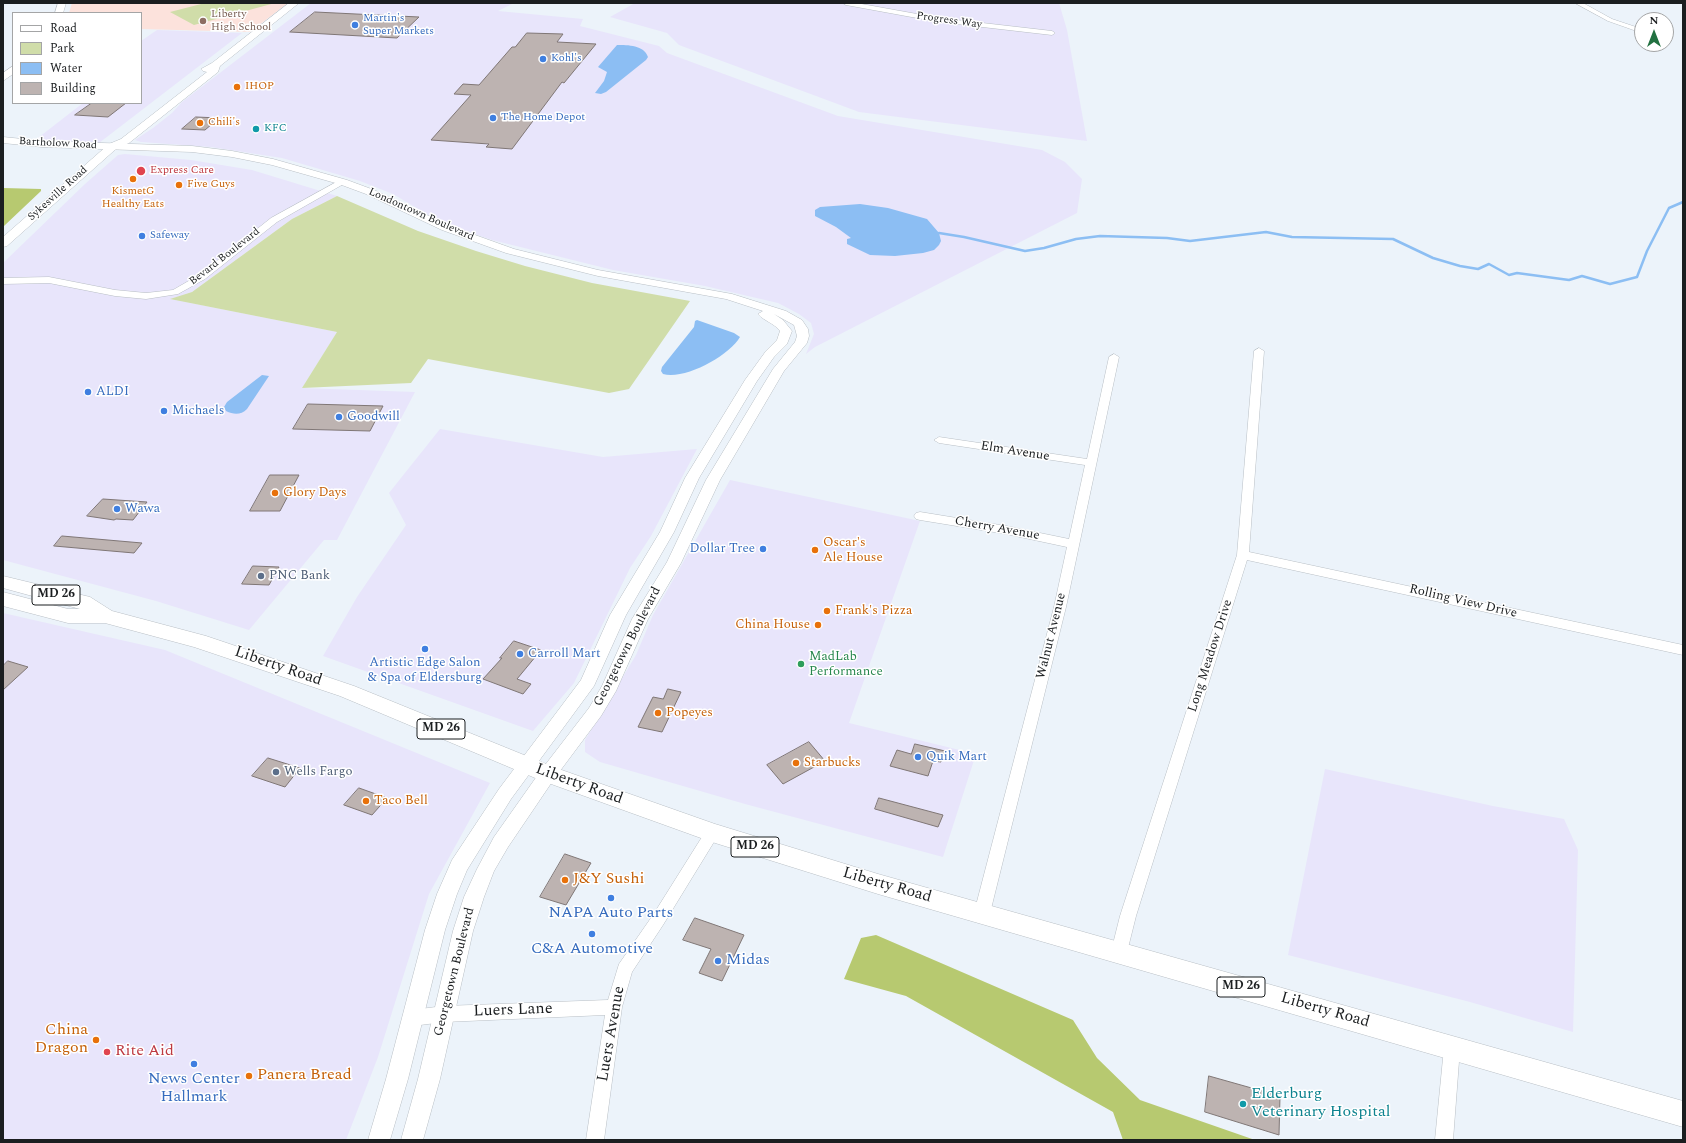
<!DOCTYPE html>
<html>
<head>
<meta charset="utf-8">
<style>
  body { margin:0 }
  #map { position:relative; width:1686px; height:1143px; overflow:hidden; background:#ecf3fa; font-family:Spectral,serif }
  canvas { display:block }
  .frame { position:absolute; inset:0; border:4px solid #1b1e20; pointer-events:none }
  .legend { position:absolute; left:12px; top:12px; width:130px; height:92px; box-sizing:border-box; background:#fff; border:1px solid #a4a5a6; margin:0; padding:5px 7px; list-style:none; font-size:12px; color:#1b1e20 }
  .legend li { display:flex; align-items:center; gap:8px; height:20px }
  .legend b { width:20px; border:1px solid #a4a5a6 }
  .north { position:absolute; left:1634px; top:12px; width:40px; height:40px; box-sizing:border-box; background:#fff; border:1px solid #a4a5a6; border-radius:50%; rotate:0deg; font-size:11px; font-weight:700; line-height:16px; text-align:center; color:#1b1e20 }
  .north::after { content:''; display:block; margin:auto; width:14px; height:18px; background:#227141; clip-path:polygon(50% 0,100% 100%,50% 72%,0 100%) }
</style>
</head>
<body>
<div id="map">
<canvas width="1686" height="1143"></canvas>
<div class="frame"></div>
<ul class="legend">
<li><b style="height:5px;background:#fff"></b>Road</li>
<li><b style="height:11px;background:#d0dda9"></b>Park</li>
<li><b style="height:11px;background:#8cbef3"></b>Water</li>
<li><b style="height:11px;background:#bdb3b1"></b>Building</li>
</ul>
<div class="north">N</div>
</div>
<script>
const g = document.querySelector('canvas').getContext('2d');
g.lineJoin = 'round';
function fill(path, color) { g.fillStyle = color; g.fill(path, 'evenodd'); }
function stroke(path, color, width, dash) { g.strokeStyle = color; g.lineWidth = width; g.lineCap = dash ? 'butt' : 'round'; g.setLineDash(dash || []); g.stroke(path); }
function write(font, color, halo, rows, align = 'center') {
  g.font = font + ' Spectral,serif'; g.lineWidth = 3; g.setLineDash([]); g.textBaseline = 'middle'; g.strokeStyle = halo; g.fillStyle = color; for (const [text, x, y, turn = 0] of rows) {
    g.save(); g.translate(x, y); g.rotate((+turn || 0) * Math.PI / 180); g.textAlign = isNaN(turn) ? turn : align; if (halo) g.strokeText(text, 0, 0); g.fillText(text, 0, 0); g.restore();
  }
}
fill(new Path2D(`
  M311,3h203l-16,8 85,8 -3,7 79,20 8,7 171,63 204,34 23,12 17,17 -5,34 -262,134 -9,7 8,-20 -3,-11 -12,-9 -21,-11 -73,-17 -92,-16 -121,-30 -52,-18 -47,-28 -33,-13 -78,-23 -71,-11 -70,-5 -6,-2 18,-12 19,-15 10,-11z
  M635,3h424l8,27 20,111 -228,-29 -180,-67 -12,-12 -57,-16z
  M157,30l85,3 -143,110 -65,-2 49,-38h58v-62z
  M125,154l66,6 61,10 85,26 -45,23 -100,73 -21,7 166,33 -35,56 113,4 -78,148h-13l-75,90 -93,-29 -153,-41v-297l82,-79 33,-29z
  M440,429l163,28 94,-8 -46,87 -21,32 -56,115 -41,48 -210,-75 34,-59 49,-72 -17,-32z
  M730,480l190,41 -71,202 127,31 -33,103 -198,-53 -145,-42 -15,-10v-12l51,-85 17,-40z
  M3,613l162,37 325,133 -61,111 -51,163 -32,83h-343z
  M1325,769l168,37 71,13 14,31 -5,182 -103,-30 -182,-47z`), '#e8e5fb');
fill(new Path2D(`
  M72,3h216l-38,29 -109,-3v-16h-72z`), '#fce2dc');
fill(new Path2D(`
  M205,3h70l-81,22 -24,-13z
  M337,196l81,35 58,20 49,15 67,17 98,18 -61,88 -20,4 -181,-34 -17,24 -109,5 35,-56 -167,-33 22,-7 100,-73z`), '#d0dda9');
fill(new Path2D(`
  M3,188l38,1v2l-37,35h-1z
  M876,935l197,85 24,38 43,42 115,40h-132l-10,-28 -207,-116 -62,-17 17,-41z`), '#b7c970');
fill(new Path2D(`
  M617,45c11,0 27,0 31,12l-2,3 -40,32 -5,2 -6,-1 9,-12 3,-9 -9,-5z
  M860,204l28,4 39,11 12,14 2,8 -2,4 -5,5 -11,3 -28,3 -25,-1 -23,-11v-5l4,-1 -15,-11 -21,-11v-6l5,-3z
  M697,320l37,13 6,4c-11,19 -55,43 -77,37l-2,-3 1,-4 32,-40 1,-6z
  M262,375l7,1 -22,33c-6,6 -13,6 -21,2l-2,-4 3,-5z`), '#8cbef3');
stroke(new Path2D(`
  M939,233l25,4 61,14 19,-3 32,-9 24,-3 67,2 23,3 76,-9 26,5 101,2 40,19 27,8 18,3 11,-5 20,11 8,-2 52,7 13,-4 28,8 27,-7 10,-26 22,-43 14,-6`), '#8cbef3', 2.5);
const building = new Path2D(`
  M315,12l41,2 63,3 -22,21 -107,-6z
  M527,33l36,1 -6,8 39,2 -32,39 -2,-1 -50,67 -26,-2 3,-3 -58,-4 40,-45 -17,-1 9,-10 16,1 33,-38h3z
  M92,103h34l-18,14 -33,-2z
  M196,117l23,1 -14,12 -23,-1z
  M308,404l75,2 -13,25 -77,-2z
  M270,475h29l-19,36h-30z
  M103,499l44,3 -14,18 -17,-1 -2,1 -27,-4z
  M62,536l80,7 -8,10 -80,-7z
  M253,566l26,1 -10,18 -27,-1z
  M514,641l27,9 -24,29 14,5 -8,10 -40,-15 19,-21h-2z
  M8,661l20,6 -25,23v-24z
  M668,689l13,3 -19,40 -24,-5 15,-30 10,2z
  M809,742l16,19 -42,23 -16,-19z
  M915,744l30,7 -4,11 -8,-1 -5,15 -38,-10 7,-16 14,4z
  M268,758l32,10 -15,19 -33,-11z
  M359,788l28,10 -15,17 -28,-10z
  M879,798l64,17 -5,12 -63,-18z
  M565,854l26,9 -25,42 -26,-8z
  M695,918l49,17 -22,46 -23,-8 12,-24 -28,-9z
  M1209,1076l71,20 -1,39 -74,-23z`);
fill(building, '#bdb3b1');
stroke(building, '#807776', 1);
const minor = new Path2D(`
  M843,3h13l83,15 113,13 3,2 -3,2 -113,-13 -93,-17z
  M1575,3h8l29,16 30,10v4l-34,-12z
  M340,180h3l4,2 -70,40 -72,57 -27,15 -32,5 -31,-3 -66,-13 -46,1v-6l46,-1 66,13 31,3 27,-3 26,-15 72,-57z
  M1259,348l5,3 -15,201 434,93v10l-436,-95 -111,356 -9,36 -2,5 -6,2 -6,-2 -2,-5 9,-36 117,-361 17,-204z
  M1114,354l5,3 -53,250 -76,306 -3,5 -5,2 -5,-2 -3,-5 80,-306 13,-60 -61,-13 -86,-14 -4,-1 -2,-3 2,-3 4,-1 86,14 63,13 16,-74 -146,-22 -5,-3 5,-3 148,22 22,-102z
  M712,827l5,2 2,4 -2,4 -54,88 -31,47 -10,35 -18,133h-18l19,-125 -161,7 -32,4 -6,-3 -2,-5 2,-5 6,-3 32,-4 164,-6 11,-36 34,-49 54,-86z
  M1452,1040l6,2 2,6 -7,92h-18l9,-92 2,-6z`);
const tertiary = new Path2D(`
  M58,3h8l-3,10h-8z
  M13,66v8l-10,7v-8z
  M3,137l39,4 150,5 40,5 41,8 74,21 27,10 76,36 64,23 84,21 134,24 54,17 16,9 6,9 1,7 -2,7 -23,28 -64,109 -39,83 -33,56 -32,72 -15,25 -47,63 -46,68 -14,24 -10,26 -11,34 -33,148 -17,61h-22l17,-61 35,-148 11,-34 13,-28 17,-32 48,-68 47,-61 13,-22 30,-67 35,-57 39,-82 67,-111 22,-27 2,-6 -3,-11 -20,-11 9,6 9,11 -5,13 -13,13 -17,24 -58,97 -25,54 -48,83 -32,71 -83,113 -44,71 -10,24 -12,36 -37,149 -18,61h-22l18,-61 39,-149 12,-36 15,-34 47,-71 82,-109 29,-65 50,-83 25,-54 60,-98 21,-29 11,-11 3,-9c-6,-8 -16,-10 -22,-17l5,-3 -37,-12 -128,-23 -92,-23 -64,-23 -76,-36 -27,-10 -67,-19 -40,-8 -40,-5 -150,-5 -39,-4z`);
const secondary = new Path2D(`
  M289,3h10l-79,63 -2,6 -89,71 -12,5 -110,98 -4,1v-10l106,-93 12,-5 86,-67 -4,-1 -2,-2 11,-6z`);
const primary = new Path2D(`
  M3,576l87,21 22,14 94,25 148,50 202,82 159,56 163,50 805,227v26l-805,-233 -166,-52 -172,-62 -200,-84 -146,-49 -89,-24h-37l-65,-17v-14l65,17h12l-77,-21z`);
stroke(minor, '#b9bfc5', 1);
stroke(tertiary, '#b9bfc5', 1);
stroke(secondary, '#b9bfc5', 1);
stroke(primary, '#b9bfc5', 1);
fill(minor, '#fff');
fill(tertiary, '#fff');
fill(secondary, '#fff');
fill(primary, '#fff');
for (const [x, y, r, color] of [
  [203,21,4,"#8d6e63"],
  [355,25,4,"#3f7fe0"],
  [543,59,4,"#3f7fe0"],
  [237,87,4,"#e8710a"],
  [493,118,4,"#3f7fe0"],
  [200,123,4,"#e8710a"],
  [256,129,4,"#0f9aa8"],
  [141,171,5,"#e0444e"],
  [133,179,4,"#e8710a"],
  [179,185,4,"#e8710a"],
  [142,236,4,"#3f7fe0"],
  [88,392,4,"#3f7fe0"],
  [164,411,4,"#3f7fe0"],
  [339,417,4,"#3f7fe0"],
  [275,493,4,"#e8710a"],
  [117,509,4,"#3f7fe0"],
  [763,549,4,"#3f7fe0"],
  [815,550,4,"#e8710a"],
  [261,576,4,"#5c6f8a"],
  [827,611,4,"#e8710a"],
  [818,625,4,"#e8710a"],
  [425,649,4,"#3f7fe0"],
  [520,654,4,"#3f7fe0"],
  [801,664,4,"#2e9e5b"],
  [658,713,4,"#e8710a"],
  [918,757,4,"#3f7fe0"],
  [796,763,4,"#e8710a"],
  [276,772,4,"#5c6f8a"],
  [366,801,4,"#e8710a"],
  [565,880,4,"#e8710a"],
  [611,898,4,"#3f7fe0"],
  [592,934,4,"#3f7fe0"],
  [718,961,4,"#3f7fe0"],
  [96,1040,4,"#e8710a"],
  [107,1052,4,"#e0444e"],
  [194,1064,4,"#3f7fe0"],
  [249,1076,4,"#e8710a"],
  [1243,1104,4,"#0f9aa8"]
]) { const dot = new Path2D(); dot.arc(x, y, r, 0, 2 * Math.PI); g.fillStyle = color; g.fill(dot); stroke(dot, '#fff', 1.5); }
write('11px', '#785e54', '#fff', [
  ["Liberty",211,15],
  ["High School",211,28]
], 'left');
write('11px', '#366cbe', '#fff', [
  ["Martin's",363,19],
  ["Super Markets",363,32],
  ["Kohl's",551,59],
  ["The Home Depot",501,118],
  ["Safeway",150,236]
], 'left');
write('11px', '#1b1e20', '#fff', [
  ["Progress Way",949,21,8],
  ["Bartholow Road",58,144,3],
  ["Sykesville Road",58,194,-42],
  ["Londontown Boulevard",421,215,24],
  ["Bevard Boulevard",225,257,-38]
]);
write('11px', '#c56008', '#fff', [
  ["IHOP",245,87],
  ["Chili's",208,123],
  ["Five Guys",187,185],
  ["KismetG",133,192,"center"],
  ["Healthy Eats",133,205,"center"]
], 'left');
write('11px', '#0d838f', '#fff', [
  ["KFC",264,129]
], 'left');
write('11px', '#be3a42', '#fff', [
  ["Express Care",150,171]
], 'left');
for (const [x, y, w] of [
  [56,595,48],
  [441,729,48],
  [755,847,48],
  [1241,987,48]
]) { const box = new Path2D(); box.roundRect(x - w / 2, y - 10, w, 20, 3); g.fillStyle = '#fff'; g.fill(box); stroke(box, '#1b1e20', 1); }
write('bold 12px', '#1b1e20', null, [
  ["MD 26",56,595],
  ["MD 26",441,729],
  ["MD 26",755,847],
  ["MD 26",1241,987]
]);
write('13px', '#366cbe', '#fff', [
  ["ALDI",96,392],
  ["Michaels",172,411],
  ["Goodwill",347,417],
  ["Wawa",125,509],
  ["Dollar Tree",755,549,"right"],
  ["Carroll Mart",528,654],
  ["Artistic Edge Salon",425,663,"center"],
  ["& Spa of Eldersburg",425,678,"center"],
  ["Quik Mart",926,757]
], 'left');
write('13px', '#1b1e20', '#fff', [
  ["Elm Avenue",1015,452,9],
  ["Cherry Avenue",997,529,10],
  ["Rolling View Drive",1463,602,13],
  ["Walnut Avenue",1052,636,-76],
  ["Georgetown Boulevard",628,647,-63],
  ["Long Meadow Drive",1211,656,-72],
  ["Georgetown Boulevard",455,972,-76]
]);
write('13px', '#c56008', '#fff', [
  ["Glory Days",283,493],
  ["Oscar's",823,543],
  ["Ale House",823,558],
  ["Frank's Pizza",835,611],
  ["China House",810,625,"right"],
  ["Popeyes",666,713],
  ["Starbucks",804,763],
  ["Taco Bell",374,801]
], 'left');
write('13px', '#4e5e75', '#fff', [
  ["PNC Bank",269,576],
  ["Wells Fargo",284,772]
], 'left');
write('13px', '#27864d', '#fff', [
  ["MadLab",809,657],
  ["Performance",809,672]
], 'left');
write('16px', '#1b1e20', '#fff', [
  ["Liberty Road",278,667,19],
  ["Liberty Road",579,785,20],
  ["Liberty Road",887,886,16],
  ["Luers Lane",513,1011,-2],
  ["Liberty Road",1325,1011,16],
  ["Luers Avenue",612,1034,-80]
]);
write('16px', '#c56008', '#fff', [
  ["J&Y Sushi",573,880],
  ["China",88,1031,"right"],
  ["Dragon",88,1049,"right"],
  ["Panera Bread",257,1076]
], 'left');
write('16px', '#366cbe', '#fff', [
  ["NAPA Auto Parts",611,914],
  ["C&A Automotive",592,950],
  ["Midas",726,961,"left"],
  ["News Center",194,1080],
  ["Hallmark",194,1098]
]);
write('16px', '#be3a42', '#fff', [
  ["Rite Aid",115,1052]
], 'left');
write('16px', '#0d838f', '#fff', [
  ["Elderburg",1251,1095],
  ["Veterinary Hospital",1251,1113]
], 'left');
</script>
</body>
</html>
